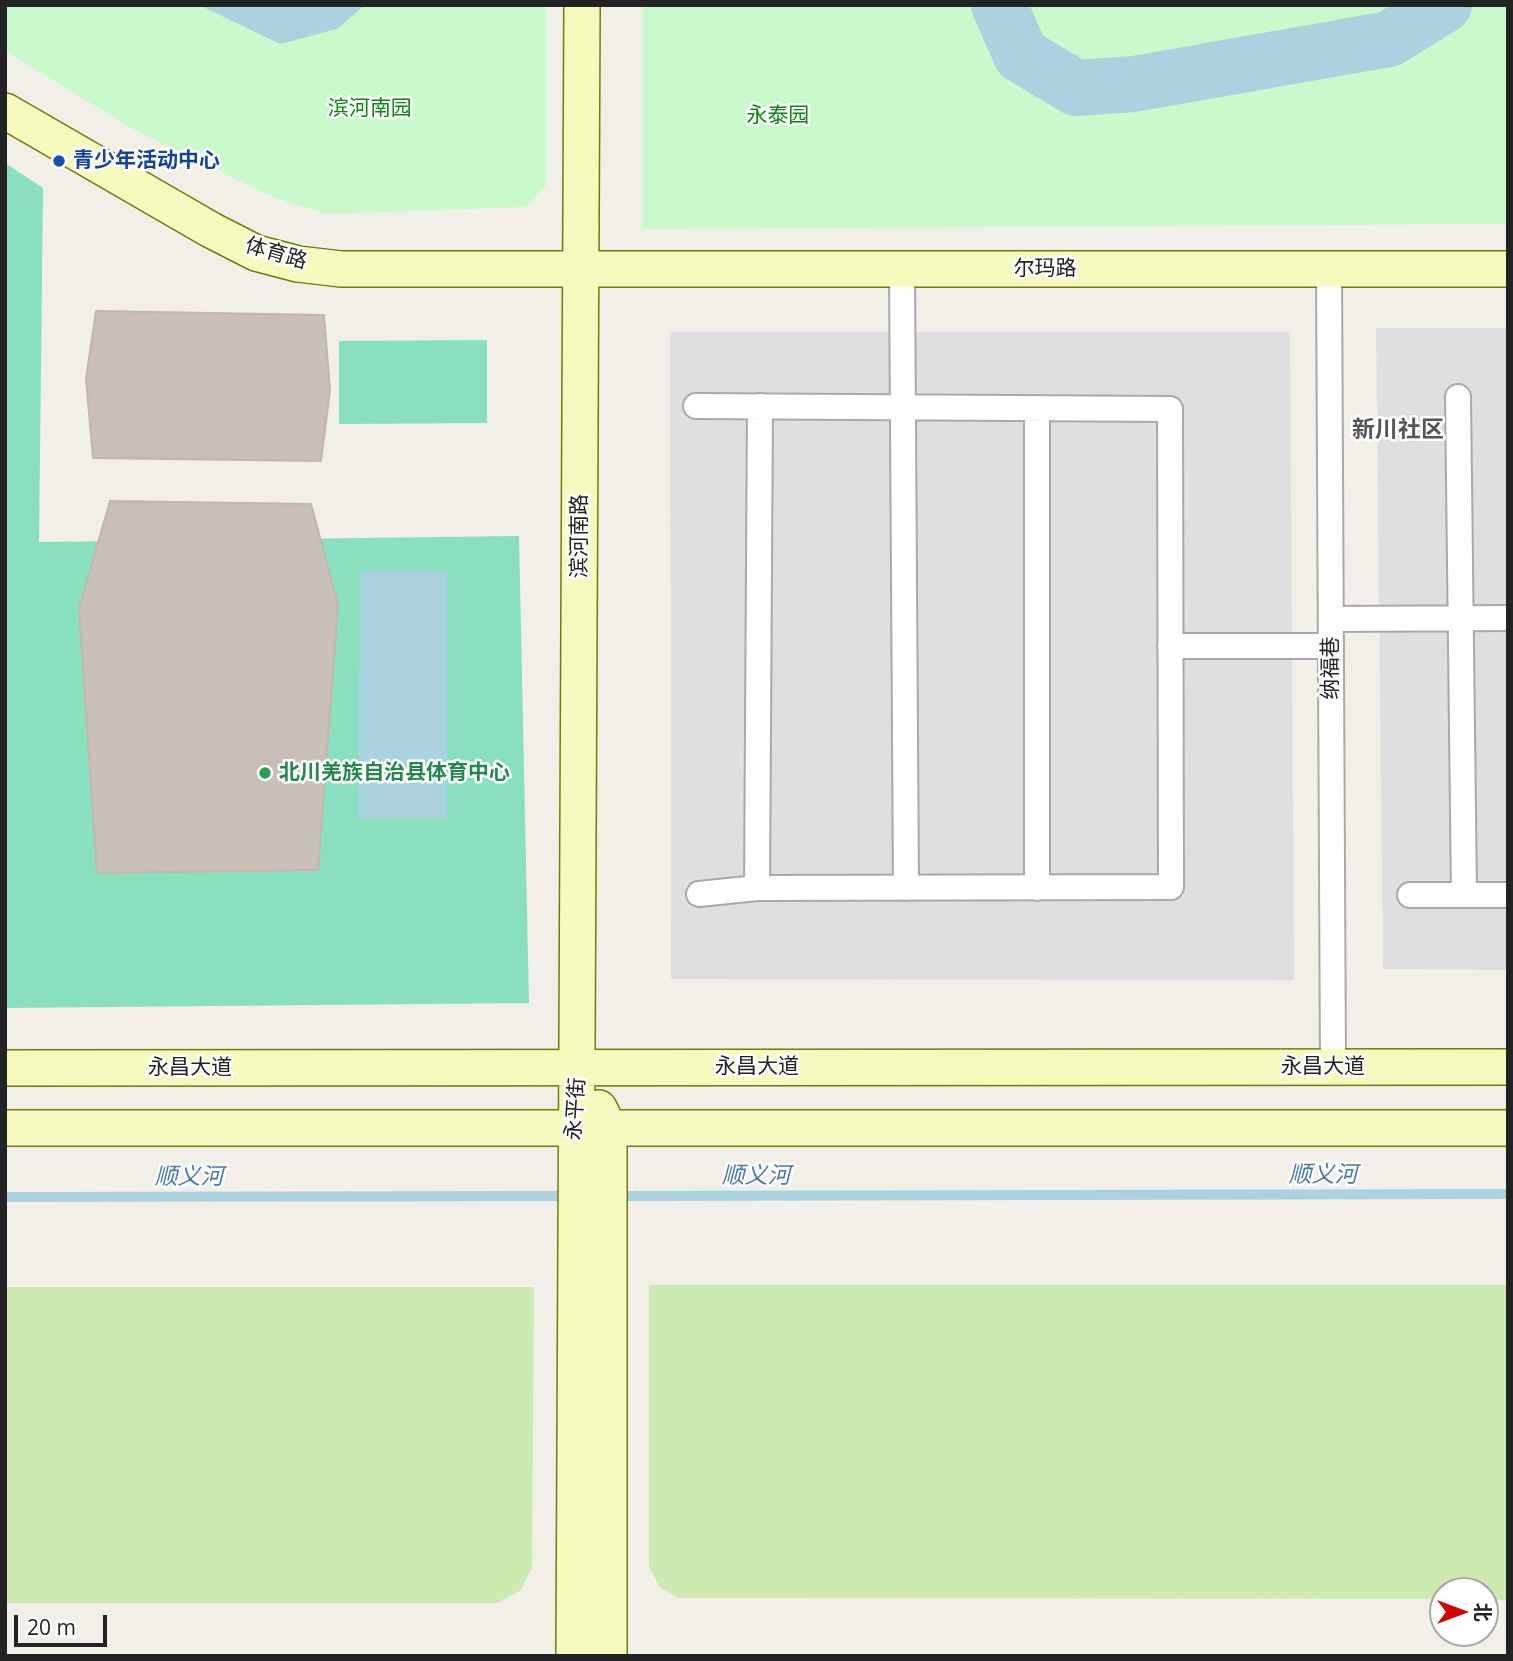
<!DOCTYPE html>
<html>
<head>
<meta charset="utf-8">
<style>
  body { margin:0 }
  #map { position:relative; width:1513px; height:1661px; overflow:hidden; background:#f2efe9; font-family:"Open Sans","Noto Sans SC",sans-serif }
  canvas { display:block }
  .frame { position:absolute; inset:0; border:7px solid #222; pointer-events:none }
  .north { position:absolute; left:1429px; top:1577px; width:70px; height:70px; box-sizing:border-box; background:#fff; border:2px solid #a7a7a7; border-radius:50%; rotate:90deg; font-size:19px; font-weight:700; line-height:28px; text-align:center; color:#222 }
  .north::after { content:''; display:block; margin:auto; width:24px; height:32px; background:#d40000; clip-path:polygon(50% 0,100% 100%,50% 72%,0 100%) }
  .scale { position:absolute; left:14px; top:1615px; width:93px; height:32px; box-sizing:border-box; border:4px solid #222; border-top:0; padding-left:9px; font-size:21px; line-height:24px; white-space:nowrap; color:#222; -webkit-text-stroke:5px #fff; paint-order:stroke }
</style>
</head>
<body>
<div id="map">
<canvas width="1513" height="1661"></canvas>
<div class="frame"></div>
<div class="north">北</div>
<div class="scale">20 m</div>
</div>
<script>
const g = document.querySelector('canvas').getContext('2d');
g.lineJoin = 'round';
function fill(path, color) { g.fillStyle = color; g.fill(path, 'evenodd'); }
function stroke(path, color, width, dash) { g.strokeStyle = color; g.lineWidth = width; g.lineCap = dash ? 'butt' : 'round'; g.setLineDash(dash || []); g.stroke(path); }
function write(font, color, halo, rows, align = 'center') {
  g.font = font + ' "Open Sans","Noto Sans SC",sans-serif'; g.lineWidth = 5; g.setLineDash([]); g.textBaseline = 'middle'; g.strokeStyle = halo; g.fillStyle = color; for (const [text, x, y, turn = 0] of rows) {
    g.save(); g.translate(x, y); g.rotate((+turn || 0) * Math.PI / 180); g.textAlign = isNaN(turn) ? turn : align; if (halo) g.strokeText(text, 0, 0); g.fillText(text, 0, 0); g.restore();
  }
}
fill(new Path2D(`
  M1376,328h132v642l-125,-1z
  M670,332h620l4,648 -623,-1z`), '#e0dfdf');
fill(new Path2D(`
  M649,1285h859v315h-23v-9h-42v8l-765,-1 -18,-11 -11,-20z
  M5,1287h529l-2,281 -12,23 -23,12h-492z`), '#cdebb0');
fill(new Path2D(`
  M5,5h542v179l-21,23 -200,7 -51,-16 -142,-69 -128,-78z
  M642,5h866v219l-866,5z`), '#c8facc');
fill(new Path2D(`
  M5,163l38,25 -4,354 480,-6 10,467 -524,5z
  M487,340v83l-148,1v-83z`), '#88e0be');
fill(new Path2D(`
  M199,5h166l-28,24 -57,15z
  M360,571h87v248h-89z`), '#aad3df');
stroke(new Path2D(`
  M616,1196l892,-2
  M5,1197l564,-1`), '#aad3df', 10);
stroke(new Path2D(`
  M999,5l22,50 55,33 58,-4 255,-45 55,-34`), '#aad3df', 56);
const building = new Path2D(`
  M96,311l228,4 6,75 -9,71 -228,-3 -7,-79z
  M110,501l201,3 27,101 -20,265 -221,3 -18,-264z`);
fill(building, '#c7bfb8');
stroke(building, '#c4b6ab', 2);
const street = new Path2D(`
  M902,269l4,619
  M1329,269l4,798
  M1458,397l6,498
  M696,406l474,3 1,478 -414,1 3,-482
  M1037,408v480
  M1331,619l177,-1
  M1170,646h161
  M699,894l58,-6
  M1410,895h98`);
const secondary = new Path2D(`
  M5,111l206,119 45,23 42,11 43,5h1167
  M5,1068l1503,-1
  M599,1108l10,20v528
  M5,1128h1503
  M574,1656l8,-1651`);
stroke(street, '#a9a9a9', 28);
stroke(secondary, '#707d05', 38);
stroke(street, '#fff', 24);
stroke(secondary, '#f7fabf', 35);
for (const [x, y, r, color] of [
  [59,161,7,"#1a4fb4"],
  [265,773,7,"#2e9e5b"]
]) { const dot = new Path2D(); dot.arc(x, y, r, 0, 2 * Math.PI); g.fillStyle = color; g.fill(dot); stroke(dot, '#fff', 2.5); }
write('21px', '#0c8416', '#fff', [
  ["滨河南园",370,109],
  ["永泰园",778,116]
]);
write('bold 21px', '#164399', '#fff', [
  ["青少年活动中心",73,161]
], 'left');
write('21px', '#222', '#fff', [
  ["体育路",276,254,16],
  ["尔玛路",1045,269],
  ["滨河南路",580,536,-90],
  ["纳福巷",1331,668,-90],
  ["永昌大道",757,1067],
  ["永昌大道",1323,1067],
  ["永昌大道",190,1068],
  ["永平街",576,1109,-86]
]);
write('bold 21px', '#27864d', '#fff', [
  ["北川羌族自治县体育中心",279,773]
], 'left');
write('bold 23px', '#555', '#fff', [
  ["新川社区",1398,430]
]);
write('italic 23px', '#4a7aab', '#fff', [
  ["顺义河",1323,1175],
  ["顺义河",756,1176],
  ["顺义河",189,1177]
]);
</script>
</body>
</html>
